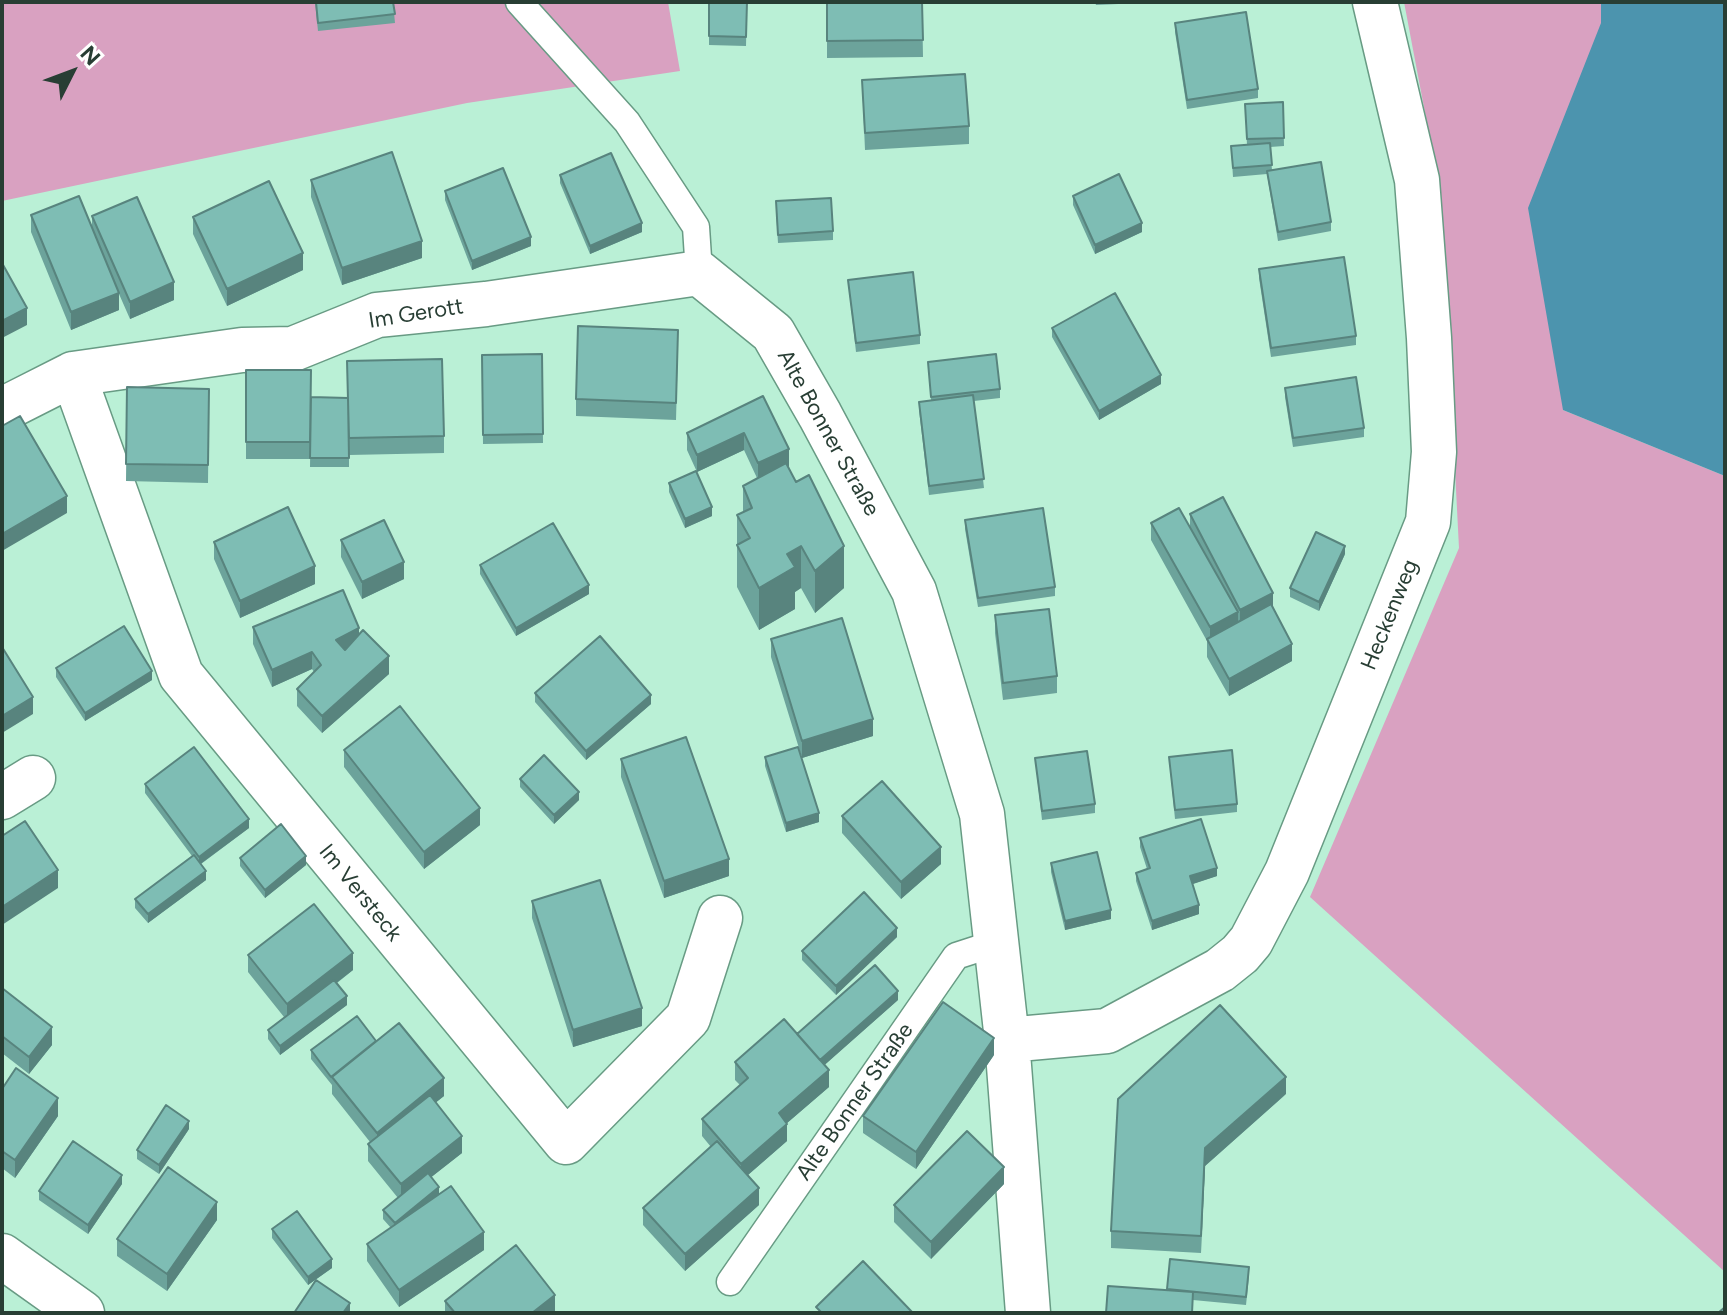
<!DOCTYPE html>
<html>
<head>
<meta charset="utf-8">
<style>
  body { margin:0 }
  #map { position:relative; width:1727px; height:1315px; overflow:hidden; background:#baf0d6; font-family:Figtree,sans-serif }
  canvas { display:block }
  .frame { position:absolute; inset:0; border:4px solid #283e34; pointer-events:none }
  .north { position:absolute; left:32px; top:32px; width:80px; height:80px; -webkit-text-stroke:6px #fff; paint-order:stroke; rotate:48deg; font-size:22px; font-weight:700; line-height:32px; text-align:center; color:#283e34 }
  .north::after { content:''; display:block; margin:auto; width:28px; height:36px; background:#283e34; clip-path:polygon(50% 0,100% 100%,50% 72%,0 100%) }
</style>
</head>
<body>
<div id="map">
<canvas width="1727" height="1315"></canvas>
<div class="frame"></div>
<div class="north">N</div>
</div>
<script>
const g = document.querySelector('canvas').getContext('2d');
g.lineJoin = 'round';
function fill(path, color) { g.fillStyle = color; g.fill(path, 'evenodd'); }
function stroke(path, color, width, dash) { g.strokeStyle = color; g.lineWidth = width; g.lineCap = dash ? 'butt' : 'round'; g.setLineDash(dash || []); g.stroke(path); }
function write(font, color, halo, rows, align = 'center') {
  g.font = font + ' Figtree,sans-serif'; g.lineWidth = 6; g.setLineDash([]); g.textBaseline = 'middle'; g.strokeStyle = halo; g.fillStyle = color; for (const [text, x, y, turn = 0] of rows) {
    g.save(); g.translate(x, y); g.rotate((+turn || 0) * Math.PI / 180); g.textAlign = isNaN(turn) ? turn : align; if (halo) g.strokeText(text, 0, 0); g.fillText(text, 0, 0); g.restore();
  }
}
fill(new Path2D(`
  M2,2h666l12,69 -213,32 -465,98z
  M1404,2h197v21l-38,387 162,66v796l-415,-375 149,-349 -18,-351z`), '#d9a1c1');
fill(new Path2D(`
  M1601,2h124v474l-162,-66 -35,-202 73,-185z`), '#4c94ae');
const service = new Path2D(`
  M519,2l108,120 69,105 3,46
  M730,1282l226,-326 40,-13`);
const minor = new Path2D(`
  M73,374l108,301 385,467 122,-124 32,-100
  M2,410l71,-36 169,-24 51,-1 84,-34 109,-11 213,-31 74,60 47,82 94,176 68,223 25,226 21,273
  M2,797l31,-19
  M1007,1040l100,-9 113,-61 20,-16 11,-13 36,-69 141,-350 6,-70 -5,-114 -12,-158 -42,-178
  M2,1256l80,57`);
stroke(service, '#689b84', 29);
stroke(minor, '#689b84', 47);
stroke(service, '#fff', 26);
stroke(minor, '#fff', 44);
fill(new Path2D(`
  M315,2h78l2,21 -77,8z
  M709,2h38l-1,44 -37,-1z
  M827,2h95l1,55 -96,1z
  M1095,2h68l-67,3z
  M1175,23l83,66v9l-71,11 -12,-77z
  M862,80l107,46v18l-104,6z
  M1283,102l1,44 -14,1 2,23 59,52v9l-53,10 -11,-67 -34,3 -2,-31 16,-1 -2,-41z
  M560,175l82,57 -52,22 -30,-71z
  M311,180l111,78 -80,27 -31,-88z
  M445,191l86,55 -59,24 -27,-70z
  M1073,196l69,36 -47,22 -22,-49z
  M776,210l57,21v9l-55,3z
  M31,215l61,14v-13l82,84 -44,19 -11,-25v16l-48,20 -40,-98z
  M193,217l110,53 -76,36 -34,-72z
  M1259,269l97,67v9l-85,12 -12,-79z
  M848,280l72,55v9l-64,8z
  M1052,328l109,56 -62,36 -47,-83z
  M678,347l-2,73 -100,-4v-17z
  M542,354l1,89 -60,1 -1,-89z
  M928,362l72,27v9l-26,3 10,87 -55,7 -10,-85v-8l12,-2z
  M246,370h65l-1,89h-64z
  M127,387l82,2 -1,94 -82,-2z
  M1285,388l79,40v9l-71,10 -8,-50z
  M763,396l26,70 -1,1 56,121 -29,25 -14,-25 -6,4v17l-36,21 -22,-43v-72l6,-3v-26l14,-8 -13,-28 -47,22 -10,-22v-17z
  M311,397l133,39v17l-95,2v-1v13h-39z
  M669,483l43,33 -27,12 -16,-36z
  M1190,514l83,94 19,53 -63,35 -22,-39v-16l-56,-101v-17l39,3z
  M965,520l90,67v9l-77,11 -13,-78z
  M341,540l63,39 -42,20 -21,-42z
  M214,542l101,42 -75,34 -26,-59z
  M1345,554l-26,57 -29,-14v-9z
  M480,565l109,29 -73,42 -36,-62z
  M995,615l62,61v17l-54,7 -8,-67z
  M253,627l106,7 30,40 -67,59 -25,-27v-17l17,-17 -2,-3 -40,18 -19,-43z
  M771,639l102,97 -71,22 -31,-101z
  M56,668l96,12 -67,41 -29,-44z
  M535,693l116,11 -65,56 -51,-58z
  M344,750l136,75 -56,44 -80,-102z
  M765,757l54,65 -33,10 -21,-66z
  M1169,757l68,47v8l-62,7z
  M1035,758l60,46v9l-53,7z
  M621,759l108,117 -65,22 -43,-121z
  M520,779l59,21 -25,24 -34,-37z
  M145,784l104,44 -48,36 5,16 -58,43 -13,-15v-9l57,-43 -47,-63z
  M842,816l99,48 -40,35 -59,-66z
  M1140,838l77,38 -25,8 7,30 -47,16 -16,-49v-8l11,-4 -7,-22z
  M240,858l66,7 -41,33 -25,-32z
  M1051,863l60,56 -46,11 -14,-58z
  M532,901l110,125 -69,21 -41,-129z
  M897,937l-61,58 -34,-35v-9z
  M248,955l105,15 -16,13 10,22 -67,50 -12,-16v-9l16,-13 -36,-45z
  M2,988l50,57 -23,29 -27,-21z
  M898,1000l-74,65 5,22 -42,36v18l-39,34 11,30 -74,66 -42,-46v-17l68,-61 -9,-11v-17l38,-34 -5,-5v-18l62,-28z
  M376,1041l68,55 -8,6 26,51 -31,24 8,18 45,55 -85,57 -32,-46v-17l24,-16 -8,-9v-9l15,-12 -30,-37v-17l2,-2 -38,-48v-9l-21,-26v-9z
  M994,1055l-78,114 -53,-36v-17z
  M2,1089l56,27 -43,62 -13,-10z
  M1286,1094l-81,72 -4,87 -90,-5v-17z
  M189,1129l-30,45 -22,-15v-9z
  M122,1184l-34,50 -49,-34v-9z
  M1004,1184l-73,75 -37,-37v-17z
  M217,1220l-50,71 -50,-35v-17z
  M272,1229l60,39 -24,17 -36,-47z
  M1249,1276l-3,29 -53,-5v13h-87l61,-23v-1z
  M445,1301l110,11 -1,1h-109z`), '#6ca39b');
fill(new Path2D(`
  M642,223v9l-52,22v-8z
  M1142,223v9l-47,22v-9z
  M531,237v9l-59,24v-9z
  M422,241v17l-80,27v-17z
  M303,253v17l-76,36v-17z
  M174,282v18l-44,19v-17z
  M119,293v17l-48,20v-18z
  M27,308v17l-25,13v-17z
  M1161,375v9l-62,36v-9z
  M744,433v17l-47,22v-17z
  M789,449v17l-31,15v-18z
  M67,496v17l-65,38v-17z
  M712,507v9l-27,12v-9z
  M801,546v42l-6,4v17l-36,21v-42l28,-34z
  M844,546v42l-29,25v-42z
  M1345,546v8l-26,57v-9z
  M404,562v17l-42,20v-17z
  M315,566v18l-75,34v-17z
  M589,585v9l-73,42v-8z
  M1273,593v17l-33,17v-17z
  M1238,612v17l-28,16v-18z
  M359,628v18l-23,11v-17z
  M1292,644v17l-63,35v-17z
  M312,652v17l-40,18v-17z
  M389,656v18l-67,59v-17z
  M152,671v9l-67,41v-8z
  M651,695v9l-65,56v-9z
  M33,697v17l-31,19v-17z
  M873,719v17l-71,22v-17z
  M579,792v8l-25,24v-9z
  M480,808v17l-56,44v-17z
  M819,813v9l-33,10v-9z
  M249,819v9l-50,37v-8z
  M941,847v17l-40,35v-17z
  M306,856v9l-41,33v-8z
  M729,859v17l-65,22v-17z
  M1217,868v8l-27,9v-9z
  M58,870v18l-56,37v-18z
  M206,871v9l-58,43v-9z
  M1199,905v9l-47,16v-9z
  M1111,910v9l-46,11v-9z
  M897,928v9l-61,58v-9z
  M353,953v17l-66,51v-17z
  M898,991v9l-79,70v-9z
  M347,996v9l-67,50v-9z
  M642,1008v18l-69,21v-17z
  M52,1027v18l-23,29v-17z
  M994,1038v17l-78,114v-17z
  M829,1070v17l-50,43v-17z
  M1286,1077v17l-81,72 -4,87 4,-105z
  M444,1078v18l-67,54v-17z
  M58,1098v18l-43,62v-18z
  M189,1121v8l-30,45v-9z
  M787,1124v17l-46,40v-17z
  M462,1136v17l-61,48v-17z
  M1004,1167v17l-73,75v-17z
  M122,1175v9l-34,50v-9z
  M439,1187v9l-44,36v-9z
  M759,1188v17l-74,66v-17z
  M217,1202v18l-50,71v-17z
  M484,1232v18l-85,57v-17z
  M332,1259v9l-24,17v-8z
  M555,1295v17l-1,1h-22z
  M350,1303v10h-7z`), '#58847e');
const building = new Path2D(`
  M316,2h77l2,12 -77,9z
  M709,2h38l-1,35 -37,-1z
  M827,2h95l1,38 -96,1z
  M1246,12l12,77 -71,11 -12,-77z
  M965,74l4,52 -104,7 -3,-53z
  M1283,102l1,36 -37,1 -2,-35z
  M1270,143l2,22 -39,3 -2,-22z
  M392,152l30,89 -80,27 -31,-88z
  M611,153l31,70 -52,23 -30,-71z
  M1321,162l10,60 -53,10 -11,-61z
  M503,168l28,69 -59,24 -27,-70z
  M1119,174l23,49 -47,22 -22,-49z
  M269,181l34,72 -76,36 -34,-72z
  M79,196l40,97 -48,19 -40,-97z
  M137,197l37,85 -44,20 -38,-86z
  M831,198l2,33 -55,4 -2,-34z
  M1344,257l12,79 -85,12 -12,-79z
  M2,263l25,45 -25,13z
  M913,272l7,63 -64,8 -8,-63z
  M1115,293l46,82 -62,36 -47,-83z
  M578,326l100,4 -2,73 -100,-4z
  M542,354l1,80 -60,1 -1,-80z
  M996,354l4,35 -69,8 -3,-35z
  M442,359l2,77 -95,2 -2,-77z
  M246,370h65l-1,72h-64z
  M1356,377l8,51 -71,10 -8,-50z
  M127,387l82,2 -1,76 -82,-1z
  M973,395l11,84 -55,7 -10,-84z
  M763,396l26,53 -31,14 -14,-30 -47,22 -10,-22z
  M311,397l37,1 1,60h-39z
  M20,416l47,80 -65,38v-108z
  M786,463l10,19 13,-7 35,71 -29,25 -14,-25 -14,8 8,13 -36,21 -22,-43 13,-7 -13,-23 15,-7 -9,-22z
  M696,471l16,36 -27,12 -16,-36z
  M1223,497l50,96 -33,17 -50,-96z
  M288,507l27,59 -75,35 -26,-59z
  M1043,508l12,79 -77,11 -13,-78z
  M1179,508l59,104 -28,15 -59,-104z
  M384,520l20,42 -42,20 -21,-42z
  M553,523l36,62 -73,43 -36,-63z
  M1316,532l29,14 -26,56 -29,-14z
  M343,590l16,38 -23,12 9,10 18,-20 26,26 -67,60 -25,-27 24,-24 -9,-13 -40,18 -19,-43z
  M1271,604l21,40 -63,35 -22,-40z
  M1049,609l8,67 -54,7 -8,-68z
  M842,618l31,101 -71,22 -31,-102z
  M124,626l28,45 -67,42 -29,-45z
  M600,636l51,59 -65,56 -51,-58z
  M2,647l31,50 -31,19z
  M400,706l80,102 -56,44 -80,-102z
  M686,737l43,122 -65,22 -43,-122z
  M194,747l55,72 -50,38 -54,-73z
  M798,747l21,66 -33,10 -21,-66z
  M1232,750l5,54 -62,6 -6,-53z
  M1087,751l8,53 -53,7 -7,-53z
  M544,755l35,37 -25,23 -34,-36z
  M882,781l59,66 -40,35 -59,-66z
  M1201,819l16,49 -27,8 9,29 -47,16 -16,-48 14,-5 -10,-30z
  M25,821l33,49 -56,37v-71z
  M281,824l25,32 -41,34 -25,-32z
  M1097,852l14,58 -46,11 -14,-58z
  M194,855l12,16 -58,43 -13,-15z
  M600,880l42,128 -69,22 -41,-129z
  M864,892l33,36 -61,58 -34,-35z
  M314,904l39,49 -66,51 -39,-49z
  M875,965l23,26 -78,69 -23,-26z
  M334,980l13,16 -67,50 -12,-16z
  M2,988l50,39 -23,30 -27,-21z
  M943,1002l51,36 -78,114 -53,-36z
  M1220,1005l66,72 -81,71 -4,88 -90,-5 7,-132z
  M357,1016l19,25 -45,36 -20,-27z
  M784,1019l45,51 -50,43 8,11 -46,40 -39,-45 46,-41 -13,-16z
  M399,1023l45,55 -67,55 -45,-56z
  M16,1068l42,30 -43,62 -13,-9v-62z
  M430,1095l32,41 -61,48 -33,-40z
  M166,1105l23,16 -30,44 -22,-15z
  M967,1131l37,36 -73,75 -37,-37z
  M73,1141l49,34 -34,50 -49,-34z
  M717,1141l42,47 -74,66 -42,-46z
  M168,1167l49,35 -50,72 -50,-35z
  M428,1173l11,14 -44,36 -12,-13z
  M451,1186l33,46 -85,58 -32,-46z
  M297,1211l35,48 -24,18 -36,-48z
  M516,1245l39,50 -23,18h-77l-10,-12z
  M1170,1259l79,8 -3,30 -79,-8z
  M863,1261l50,52h-91l-6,-6z
  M316,1280l34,23 -7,10h-49z
  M1108,1286l85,6 -1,21h-86z
  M1725,1307v6h-7z`);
fill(building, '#7ebdb4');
stroke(building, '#58847e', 2);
write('22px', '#283e34', '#fff', [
  ["Im Gerott",416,314,-9],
  ["Alte Bonner Straße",828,433,61],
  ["Heckenweg",1390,615,-68],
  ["Im Versteck",360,893,51],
  ["Alte Bonner Straße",855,1102,-55]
]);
</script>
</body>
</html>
